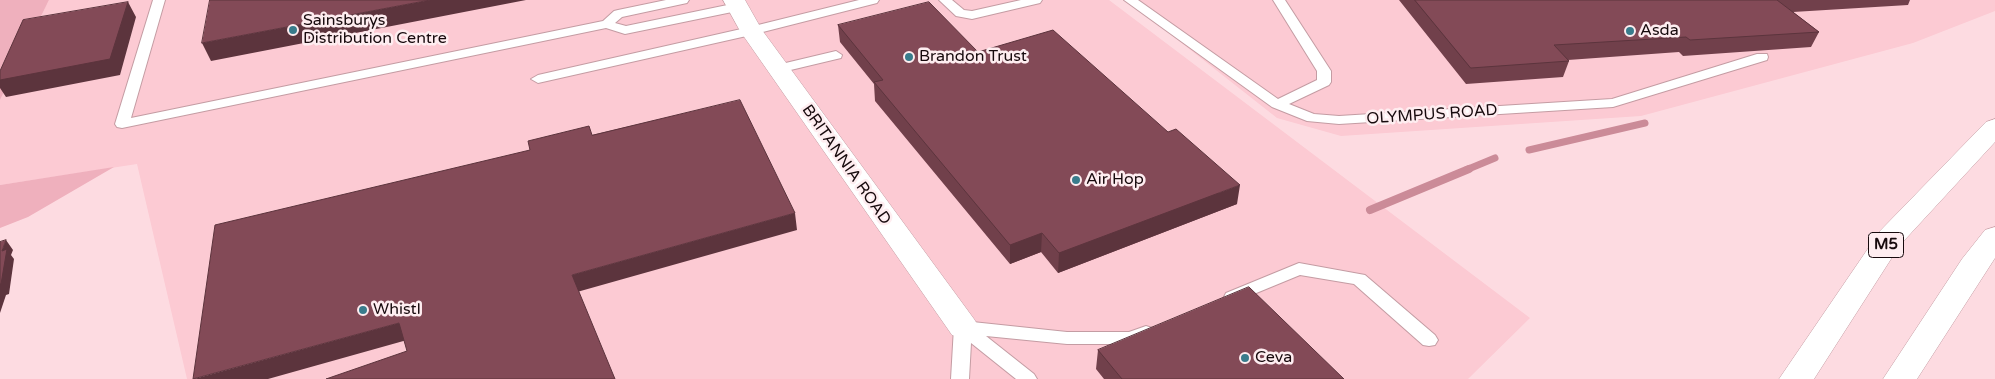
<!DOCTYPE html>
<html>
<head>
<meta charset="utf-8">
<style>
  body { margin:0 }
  canvas { display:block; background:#fddbe1 }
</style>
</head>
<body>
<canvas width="1995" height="379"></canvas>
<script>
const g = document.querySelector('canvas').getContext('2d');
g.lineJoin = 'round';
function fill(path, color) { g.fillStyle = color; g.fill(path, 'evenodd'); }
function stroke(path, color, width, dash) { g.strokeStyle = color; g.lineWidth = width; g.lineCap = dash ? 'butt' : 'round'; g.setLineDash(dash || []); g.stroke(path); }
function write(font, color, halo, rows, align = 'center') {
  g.font = font + ' "Varela Round",sans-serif'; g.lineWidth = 5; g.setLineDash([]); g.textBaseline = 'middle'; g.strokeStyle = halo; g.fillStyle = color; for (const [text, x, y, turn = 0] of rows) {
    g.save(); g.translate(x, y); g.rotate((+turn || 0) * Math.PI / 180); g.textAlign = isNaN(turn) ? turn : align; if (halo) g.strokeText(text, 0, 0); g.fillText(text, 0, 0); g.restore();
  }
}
fill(new Path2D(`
  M49,0h1060l421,318 -62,61h-1281l-50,-215 -137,21v-85z
  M1127,0h868v11l-82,32 -272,73 -300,20 -64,-18z`), '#fccad3');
fill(new Path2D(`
  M0,0h49l-49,100z
  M114,167l-86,50 -28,11v-43z`), '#efb0bd');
stroke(new Path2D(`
  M1529,150l116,-27
  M1466,170l29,-12`), '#cb8b98', 7);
stroke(new Path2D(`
  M1370,210l99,-41`), '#cb8b98', 8);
const lane = new Path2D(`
  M153,0h12l-34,118 472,-97 11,-10 4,-1 48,-10h23l-2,3 -65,14 -7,6 11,3 111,-23 6,4 -6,4 -112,23 -19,-6 -484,100 -5,-1 -2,-3z
  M859,0h20l-2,3 -126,32 -213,48 -7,-4 7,-4 212,-48z
  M939,0h13l12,10 8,1 49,-11h21l-2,3 -68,16 -16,-3z
  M1124,0h14l140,99 39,-19v-9l-44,-71h12l46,71v11l-2,3 -40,19 25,10 25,2 273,-17 145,-45h10l1,3 -1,3 -154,47 -274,17 -32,-3 -35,-14z
  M836,51l6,4 -1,3 -63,15 -6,-4 1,-3z
  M1299,263l66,12 70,60 3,5 -3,5 -6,1 -6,-1 -69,-61 -54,-9 -68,28 -6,-2 -2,-4 2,-4z
  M963,321l104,11h62l17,-6 6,2 3,4 -3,4 -22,8h-63l-81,-8 48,38 3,5h-21l-45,-36 -2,36h-18l3,-52 3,-4z`);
const street = new Path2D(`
  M723,0h22l17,30 212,289 5,8 -5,8 -11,3 -11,-3 -212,-304z`);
const highway = new Path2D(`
  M1995,119v23l-95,103 -86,134h-35l101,-148 106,-109z
  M1995,227v31l-78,121h-34l79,-120 23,-29z`);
stroke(lane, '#c49ca3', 2);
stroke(street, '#c49ca3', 1);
stroke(highway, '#c49ca3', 1);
fill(lane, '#fff');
fill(street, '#fff');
fill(highway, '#fff');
fill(new Path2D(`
  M1399,0h511l-2,5 -115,7 26,20 -8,15 -128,9 -4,-4 -111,8 1,1 -6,16 -97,7z
  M838,25l140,27 259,152 -179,69 -17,-21 -31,12 -135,-163 -1,-17 -34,-42z
  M1098,350l246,29h-240l-8,-10z`), '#71404b');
fill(new Path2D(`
  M430,0h96l-315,61 -9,-18z
  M128,2l8,15 -16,58 -114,22 -6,-9v-8z
  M1240,185l-3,19 -179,69 1,-20z
  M795,213l2,17 -220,62 -5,-17z
  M1042,233l-1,19 -31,12v-19z
  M6,240l7,10 -2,5 3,4 -5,35 -3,1 -6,18v-29l2,-33z
  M399,323l8,17 -139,39h-74z`), '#5c343d');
const building = new Path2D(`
  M210,0h220l-228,43z
  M1415,0h362l42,32 -129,8 -4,-3 -132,8 15,16 -98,7z
  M128,2l-18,57 -110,21v-9l23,-51z
  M929,2l49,50 75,-22 115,102 8,-3 64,56 -181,68 -17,-20 -32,12 -136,-163 9,-2 -45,-55z
  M740,100l55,113 -223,62 43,104h-289l81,-28 -8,-28 -206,56 22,-154 315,-75 -2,-9 61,-15 3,9z
  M6,240l-4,11 5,-2 -6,35h-1v-42z
  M1249,287l95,92h-222l-24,-29z`);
fill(building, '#834a57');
stroke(building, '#5c343d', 1);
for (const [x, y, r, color] of [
  [293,30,5,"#397c8c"],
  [1630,31,5,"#397c8c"],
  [909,57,5,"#397c8c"],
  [1076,180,5,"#397c8c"],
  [363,310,5,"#397c8c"],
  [1245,358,5,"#397c8c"]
]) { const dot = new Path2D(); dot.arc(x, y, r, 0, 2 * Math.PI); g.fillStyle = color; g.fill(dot); stroke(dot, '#feedf0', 2); }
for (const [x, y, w] of [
  [1886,245,35]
]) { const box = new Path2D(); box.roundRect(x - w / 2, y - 12.5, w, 25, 4); g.fillStyle = '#feedf0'; g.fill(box); stroke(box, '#170a0d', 1); }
write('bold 15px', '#170a0d', null, [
  ["M5",1886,245]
]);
write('16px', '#170a0d', '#feedf0', [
  ["Sainsburys",303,21],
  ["Distribution Centre",303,39],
  ["Asda",1640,31],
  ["Brandon Trust",919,57],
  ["Air Hop",1086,180],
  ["Whistl",373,310],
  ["Ceva",1255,358]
], 'left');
write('16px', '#170a0d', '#feedf0', [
  ["OLYMPUS ROAD",1432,115,-4],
  ["BRITANNIA ROAD",846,165,55]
]);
</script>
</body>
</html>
